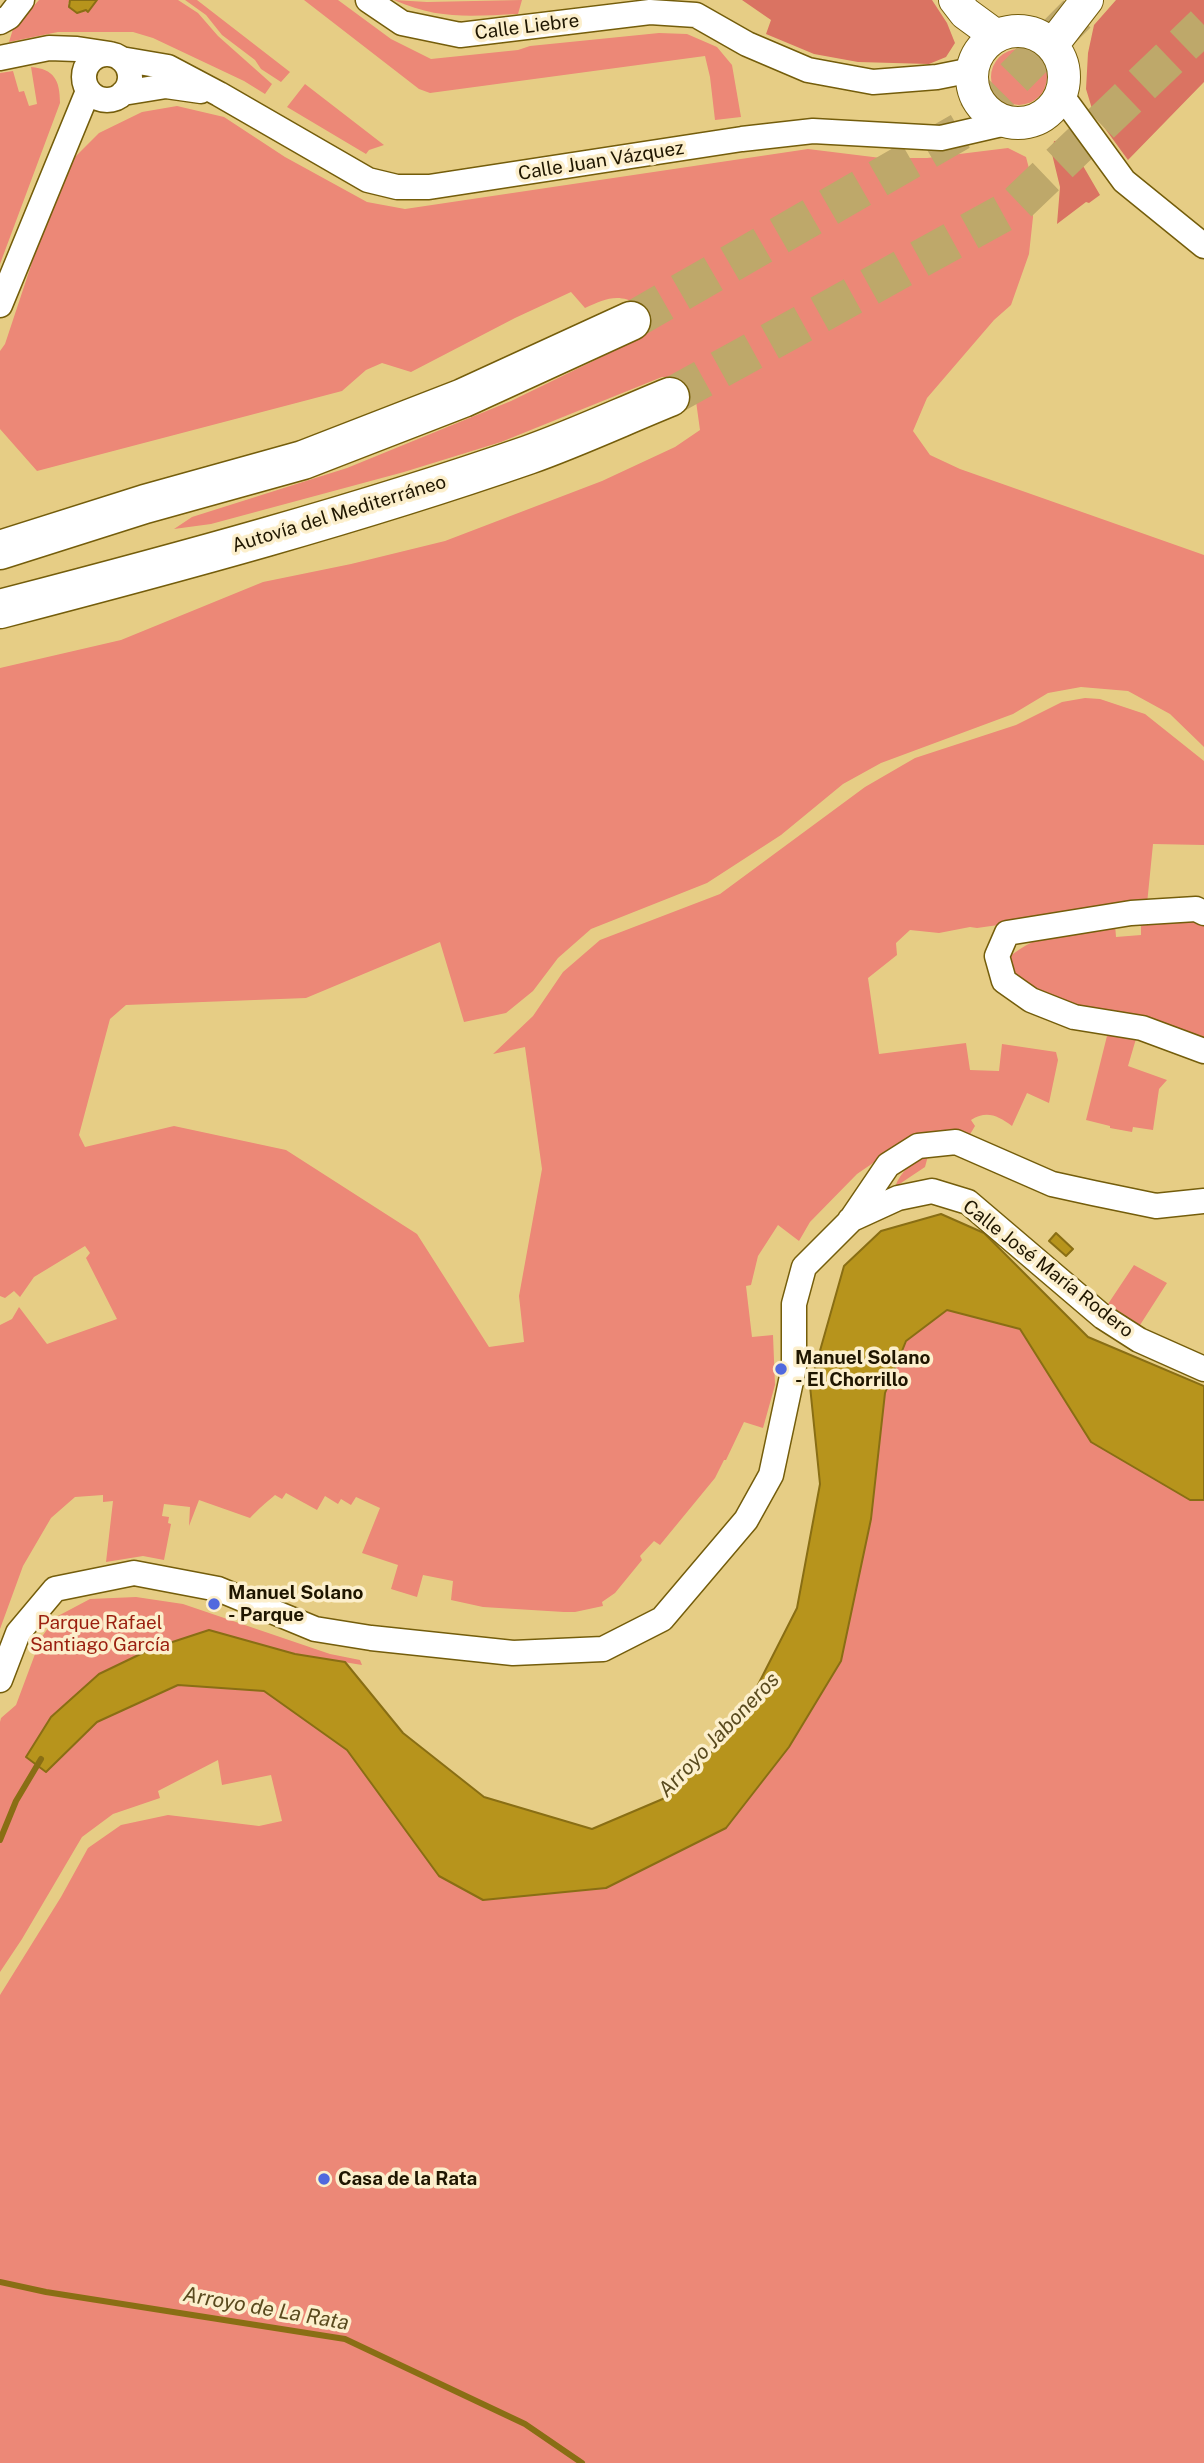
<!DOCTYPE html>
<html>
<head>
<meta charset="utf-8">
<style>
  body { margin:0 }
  canvas { display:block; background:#e6cd85 }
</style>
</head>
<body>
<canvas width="1204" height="2463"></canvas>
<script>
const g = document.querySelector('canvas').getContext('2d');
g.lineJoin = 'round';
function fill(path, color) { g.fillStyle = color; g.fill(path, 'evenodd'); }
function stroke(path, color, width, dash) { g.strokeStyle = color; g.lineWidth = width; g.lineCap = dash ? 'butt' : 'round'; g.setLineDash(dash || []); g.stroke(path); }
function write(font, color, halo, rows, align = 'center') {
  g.font = font + ' "Public Sans",sans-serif'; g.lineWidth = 7; g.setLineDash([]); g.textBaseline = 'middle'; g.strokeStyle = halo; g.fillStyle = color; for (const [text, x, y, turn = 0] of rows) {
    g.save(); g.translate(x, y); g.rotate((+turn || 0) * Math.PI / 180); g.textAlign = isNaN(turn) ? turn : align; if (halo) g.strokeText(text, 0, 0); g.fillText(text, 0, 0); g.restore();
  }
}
fill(new Path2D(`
  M39,0h31l-2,4 12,9 6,-3 2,1 9,-11h81l20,13 20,23 54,48 -7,10 -21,-13 -91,-43 -20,-6h-75l-49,10 4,-13z
  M185,0h12l93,72 -9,10 -20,-13 -6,-9 -33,-25 -16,-20z
  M304,0h34l53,39 40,20 87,-9 12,-4 129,-13 28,1 30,13 15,18 9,52 -26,3 -5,-43 -5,-21 -275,37 -11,-4z
  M394,0l33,2 95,-2 -4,14c-47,2 -79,6 -124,-14z
  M991 77a28 28 0 1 1 56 0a28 28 0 1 1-56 0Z
  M31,67c23,2 29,13 29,36l-60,161v-191l13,-2 6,21 5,-1 5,15 8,-2z
  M305,84l79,61 -15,5 -3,4 -79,-47z
  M177,106l47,11 61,40 82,45 38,7 403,-60 73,9h46l81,-10 18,9 5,19 2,41 -4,37 -18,51 -17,15 -67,78 -14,33 17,24 30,14 244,86v192l-34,-33 -42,-23 -47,-4 -33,6 -35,21 -132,49 -38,21 -62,51 -74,48 -116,46 -33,29 -25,33 -27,22 -42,9 -24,-80 -134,56 -180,7 -16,14 -31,116 6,12 89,-21 112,24 131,84 72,113 35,-5 -5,-46 23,-127 -17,-122 -32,7 40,-38 30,-44 37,-32 120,-46 145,-107 50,-29 101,-33 46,-23 23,-4 15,1 45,15 59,47v84l-51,-1 -6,60 -170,24 -7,-1 -31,6 -29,-3 -14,13 1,12 -29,23 11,76 87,-11 4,27 29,1 3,-27 54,8 2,8 -9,43 -22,-10 -15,33c-14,-10 -25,-16 -41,-6l4,6 -6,10 -71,10 -41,28 -47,48 -11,19 -21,-16 -20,31 -7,29 -5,1 6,51 21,-2 2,50 -12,43 -19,-6 -18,38h-2l-9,18 -55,67 -6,-4 -14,15 2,4 -27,33 -13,9 1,4 -28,6h-11l-81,-5 -32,-7 2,-19 -30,-6 -6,22 -26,-8 7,-24 -36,-12 18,-45 -24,-11 -5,8 -10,-6 -3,5 -13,-8 -8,14 -31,-17 -4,6 -7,-4c-7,6 -18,15 -25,23l-51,-18 -10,26 1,-19 -26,-3 -2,12 7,1 -1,6 3,1 -7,36 -21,-4 -37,6 7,-61 -10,1v-7l-28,2 -24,21 -28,48 -23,63v-304l12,-6 7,-12 28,37 70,-25 -31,-61 4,-5 -5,-7 -51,31 -14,20 -6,-6 -9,7 -5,-2v-628l121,-28 142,-58 88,-18 94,-23 157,-60 73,-34 25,-17 -6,-43 -13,-10h-19l-161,65 -97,30 -193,52 -37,5 18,-12 155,-49 164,-67 115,-56 14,-16 -2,-24c-20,-13 -34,-5 -53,3l-14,-16 -56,26 -104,54 -29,-9 -16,7 -24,21 -305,80 -37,-42v-78l5,-7 58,-175 36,-36 43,-21z
  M1193,920l11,5v119l-127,-30 -67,-42 -2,-14c32,-27 67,-29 107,-34l1,13 25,-2v-13z
  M1108,1032h30l-10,34 39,14 -8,9 -6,41 -20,-3 -1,5 -22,-4v-2l-24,-6z
  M928,1156l-3,11 -30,20c6,-17 17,-24 33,-31z
  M1134,1265l33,18 -27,42 -32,-21z
  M947,1310l73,19 71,113 99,58h14v963h-1204v-468l61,-98 27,-49 33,-23 47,-10 91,11 23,-5 -11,-46 -49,10 -4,-25 -60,31 2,7 -47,16 -31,23 -60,102 -22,33v-250l1,-4 15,-13 25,-67 15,-21 34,-18 46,-2 47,7 147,50 30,6 2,5 -67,-11 -86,-23 -58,18 -52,25 -53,98 51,-50 81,-37 86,6 83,59 92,126 44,24 243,-72 145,-309 14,-126 21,-52z`), '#ec8877');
fill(new Path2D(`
  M742,0h190l15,23 8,20 -9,14 -17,7 -71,-2 -44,-8 -48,-20 5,-14z
  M1116,0h88v82l-76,78 -35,-48 -7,-23 2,-36 6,-28z
  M1068,140l32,55 -11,8 -3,-1 -29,22 3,-37 -8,-33 2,-13z`), '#da7362');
const water = new Path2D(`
  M70,0h27l-9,12 -2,-2 -9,3 -8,-6z
  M941,1214l43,19 104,104 116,49v114h-14l-99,-58 -71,-113 -73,-19 -41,31 -21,52 -14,126 -30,142 -52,86 -63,81 -120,60 -123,12 -44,-24 -92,-126 -83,-59 -86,-6 -81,37 -51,50 -20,-15 25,-40 48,-43 52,-25 58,-19 86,24 50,8 58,71 81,64 108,32 73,-31 72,-72 60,-118 23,-124 -10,-98 34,-120 37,-35z
  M1056,1233l17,16 -7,7 -17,-15z`);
fill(water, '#b7941c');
stroke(water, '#896e14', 2);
stroke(new Path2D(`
  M0,1840l16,-39 25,-42
  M0,2282l46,10 299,47 180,85 57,39`), '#896e14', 6);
stroke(new Path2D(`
  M631,321l330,-190 116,-117
  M670,397l344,-190 190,-182`), '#bea86a', 38, [38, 19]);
const minor = new Path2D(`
  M368,0l34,23 58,12 190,-23 46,3 51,29 61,26 65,12 64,-5 35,-7
  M0,22l9,-5 13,-17
  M84 77a23 23 0 1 1 46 0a23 23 0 1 1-46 0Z
  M0,58l49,-10 28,1 33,5
  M121,59l47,8 51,27 149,86 29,7h32l313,-48 71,-8 128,7 65,-15
  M123,93l43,-7 35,5
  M1062,96l62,85 80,65
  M0,305l88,-214
  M1204,913l-8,-4 -65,4 -124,20 -10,23 7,25 27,19 43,17 68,11 62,23
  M850,1220l48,-22 34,-7 36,11 135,115 36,23 65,29
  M0,1680l18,-47 37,-44 79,-16 84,16 97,40 56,9 142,15 90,-4 59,-30 84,-99 25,-45 23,-108v-63l10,-37 46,-46 38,-56 30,-19 38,-4 96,42 41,9 63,13 48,-5`);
const tertiary = new Path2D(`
  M955,0l10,13 30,22
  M972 77a46 46 0 1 1 92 0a46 46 0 1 1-92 0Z
  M1053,44l34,-44`);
const motorway = new Path2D(`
  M0,550l145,-46 158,-44 160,-62 168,-77
  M0,609c177,-46 355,-94 528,-154 48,-17 95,-39 142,-58`);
stroke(minor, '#745d0b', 27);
stroke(tertiary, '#745d0b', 34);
stroke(motorway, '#745d0b', 41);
stroke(minor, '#fff', 24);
stroke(tertiary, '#fff', 32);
stroke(motorway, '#fff', 38);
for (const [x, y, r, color] of [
  [781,1369,7,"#5169de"],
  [214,1604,7,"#5169de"],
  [324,2179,7,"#5169de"]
]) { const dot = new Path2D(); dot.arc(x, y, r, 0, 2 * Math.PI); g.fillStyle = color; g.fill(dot); stroke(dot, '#fcefcc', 2.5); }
write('19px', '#1f1600', '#fcefcc', [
  ["Calle Liebre",527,27,-7],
  ["Calle Juan Vázquez",601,161,-9],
  ["Autovía del Mediterráneo",339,514,-17],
  ["Calle José María Rodero",1048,1269,38]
]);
write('bold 19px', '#1f1600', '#fcefcc', [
  ["Manuel Solano",795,1358],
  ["- El Chorrillo",795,1380],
  ["Manuel Solano",228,1593],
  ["- Parque",228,1615],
  ["Casa de la Rata",338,2179]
], 'left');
write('19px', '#9b1f0f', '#fcefcc', [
  ["Parque Rafael",100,1623],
  ["Santiago García",100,1645]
]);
write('italic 21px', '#594a1e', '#fcefcc', [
  ["Arroyo Jaboneros",719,1735,-46],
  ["Arroyo de La Rata",266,2309,10]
]);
</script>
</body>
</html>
